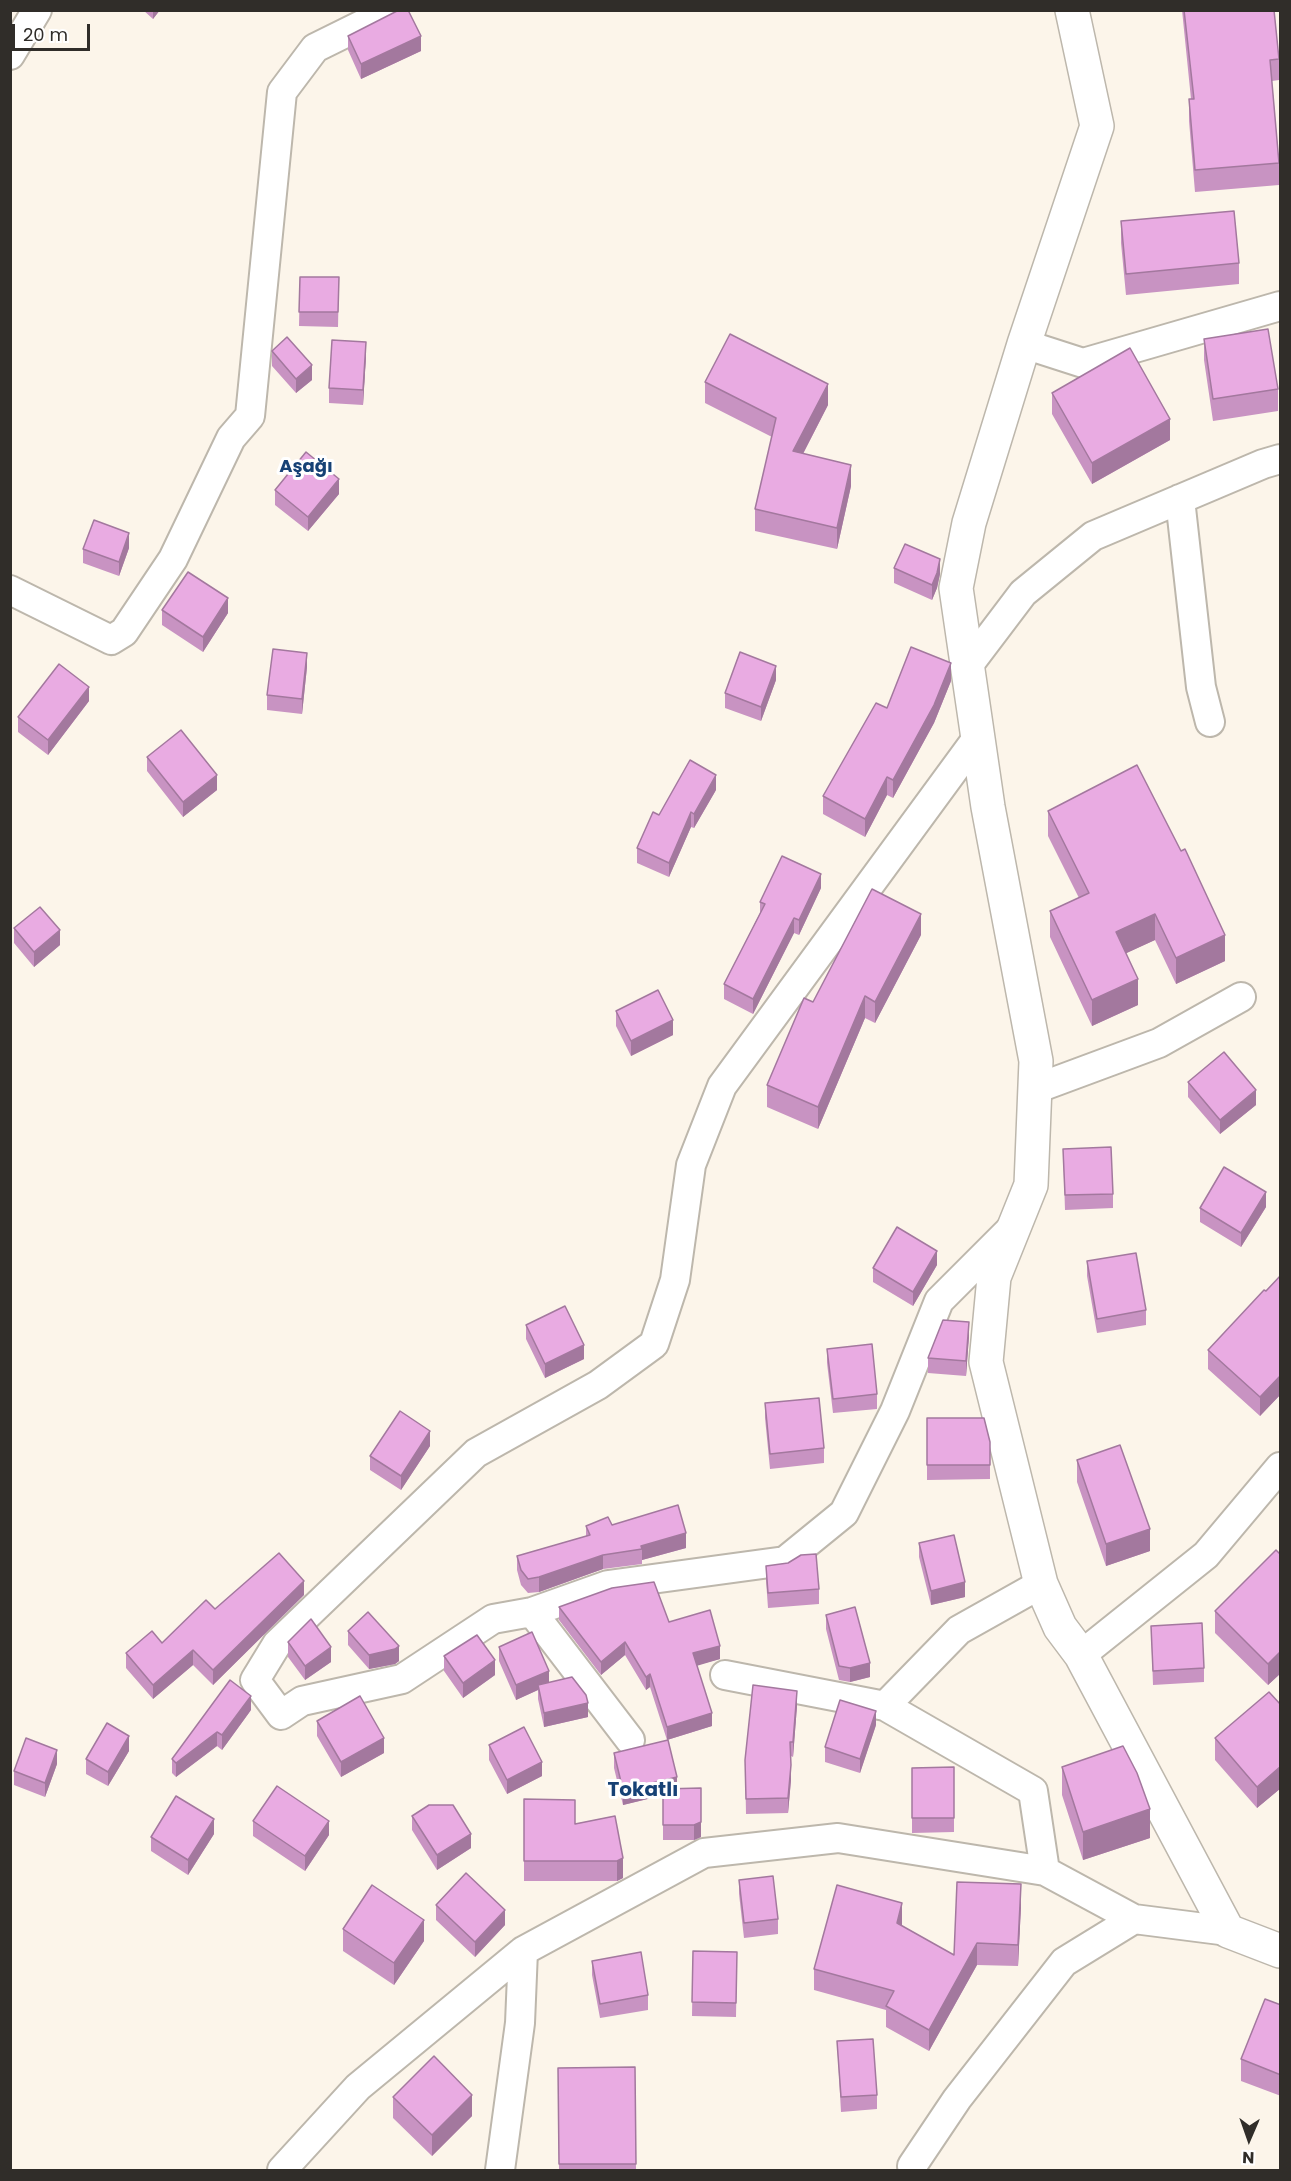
<!DOCTYPE html>
<html>
<head>
<meta charset="utf-8">
<style>
  body { margin:0 }
  #map { position:relative; width:1291px; height:2181px; overflow:hidden; background:#fcf5ea; font-family:Poppins,sans-serif }
  canvas { display:block }
  .frame { position:absolute; inset:0; border:12px solid #302d29; pointer-events:none }
  .north { position:absolute; left:1219px; top:2109px; width:60px; height:60px; -webkit-text-stroke:4px #fff; paint-order:stroke; rotate:182deg; font-size:16px; font-weight:700; line-height:24px; text-align:center; color:#302d29 }
  .north::after { content:''; display:block; margin:auto; width:21px; height:27px; background:#302d29; clip-path:polygon(50% 0,100% 100%,50% 72%,0 100%) }
  .scale { position:absolute; left:12px; top:24px; width:78px; height:27px; box-sizing:border-box; border:3px solid #302d29; border-top:0; padding-left:8px; font-size:18px; line-height:21px; white-space:nowrap; color:#302d29; -webkit-text-stroke:4px #fff; paint-order:stroke }
</style>
</head>
<body>
<div id="map">
<canvas width="1291" height="2181"></canvas>
<div class="frame"></div>
<div class="north">N</div>
<div class="scale">20 m</div>
</div>
<script>
const g = document.querySelector('canvas').getContext('2d');
g.lineJoin = 'round';
function stroke(path, color, width, dash) { g.strokeStyle = color; g.lineWidth = width; g.lineCap = dash ? 'butt' : 'round'; g.setLineDash(dash || []); g.stroke(path); }
function fill(path, color) { g.fillStyle = color; g.fill(path, 'evenodd'); }
function write(font, color, halo, rows, align = 'center') {
  g.font = font + ' Poppins,sans-serif'; g.lineWidth = 6; g.setLineDash([]); g.textBaseline = 'middle'; g.strokeStyle = halo; g.fillStyle = color; for (const [text, x, y, turn = 0] of rows) {
    g.save(); g.translate(x, y); g.rotate((+turn || 0) * Math.PI / 180); g.textAlign = isNaN(turn) ? turn : align; if (halo) g.strokeText(text, 0, 0); g.fillText(text, 0, 0); g.restore();
  }
}
const minor = new Path2D(`
  M10,55l27,-45
  M1024,344l59,19 197,-57
  M1180,499l21,188 9,35
  M10,590l101,50 13,-8 49,-73 58,-121 19,-22 32,-324 33,-44 77,-38
  M967,667l56,-74 70,-57 170,-72 17,-5
  M978,737l-256,349 -31,79 -16,115 -21,64 -56,41 -122,68 -199,191 -22,36 26,35 21,-14 100,-22 91,-60 39,-7 76,-27 177,-24 59,-48 51,-102 44,-110 72,-72
  M1035,1089l124,-46 82,-46
  M532,1612l98,128
  M1081,1655l125,-100 74,-88
  M725,1675l160,31 148,85 12,80
  M885,1706l74,-76 82,-46
  M282,2170l76,-83 165,-136
  M500,2170l20,-147 3,-72 181,-98 134,-15 207,33 89,48 94,12
  M913,2170l-1,-4 45,-67 107,-137 70,-43`);
const tertiary = new Path2D(`
  M1072,10l25,116 -73,218 -55,179 -13,65 32,219 48,254 -5,124 -37,92 -8,85 55,222 19,43 21,28 147,276 52,20`);
stroke(minor, '#bdb7ac', 32);
stroke(tertiary, '#bdb7ac', 36);
stroke(minor, '#fff', 28);
stroke(tertiary, '#fff', 33);
fill(new Path2D(`
  M143,10h17l-7,9z
  M1182,10h92l5,49v21l-7,1 7,82v22l-84,7 -6,-71v-22h2z
  M348,36l73,15 -60,28 -13,-29z
  M1121,221l118,42v21l-113,11 -5,-52z
  M300,277h39l-1,50 -39,-1z
  M1204,339l74,50v22l-65,10 -9,-61z
  M272,351l40,29 -16,13 -24,-27z
  M366,356l-3,49 -34,-2v-15z
  M705,382l123,23 -25,49 48,32 -14,63 -82,-18v-22l17,-72 -67,-34z
  M1052,393l118,47 -78,44 -40,-70z
  M275,490l64,4 -31,37 -33,-26z
  M129,548l-10,28 -36,-13v-14z
  M894,568l46,6 -3,14 -5,12 -38,-17z
  M162,610l66,3 -25,39 -41,-27z
  M307,667l-5,47 -35,-4v-15z
  M776,680l-15,41 -36,-13v-15z
  M951,681l-17,42 -41,75 -6,-3 -22,42 -42,-23v-18l64,-88z
  M89,701l-41,54 -30,-23v-15z
  M147,757l70,33 -34,27 -36,-46z
  M716,790l-22,38 -3,-1 -22,50 -32,-14v-15l22,-33z
  M1048,811l177,150 -49,23 -21,-44 -29,13 12,52 -46,21 -42,-89v-26l29,-13 -31,-62z
  M821,888l-22,47 -5,-2 -41,81 -29,-15v-15l36,-71v-11z
  M14,928l46,17 -26,22 -20,-24z
  M921,935l-46,88 -10,-5 -47,111 -51,-22v-22l46,-83z
  M616,1011l57,24 -42,21 -15,-30z
  M1188,1082l68,23 -36,29 -32,-37z
  M1063,1149l50,45v14l-48,2z
  M1266,1207l-25,40 -41,-25v-14z
  M1087,1261l59,49v15l-49,8 -10,-57z
  M937,1265l-24,41 -40,-24v-14z
  M1281,1275v119l-21,22 -52,-47v-19z
  M526,1325l58,34 -39,19 -19,-39z
  M969,1336l-3,40 -38,-3v-15z
  M827,1349l50,45v15l-44,4 -6,-50z
  M765,1403l59,45v15l-54,6 -5,-51z
  M927,1418l63,24v37l-63,1z
  M430,1446l-29,44 -31,-20v-14z
  M1077,1460l73,91 -44,15 -29,-84z
  M612,1525l74,23 -44,12v4l-39,5 -64,23 -11,1 -7,-8 -4,-15v-14l69,-20v-10z
  M919,1543l46,54 -34,8 -12,-48z
  M1281,1555v118l-13,12 -53,-52v-22z
  M766,1566l53,23v15l-51,4 -2,-28z
  M304,1595l-91,90 -20,-20 -40,34 -27,-31v-15l36,-10 53,-34z
  M559,1607l110,15 51,37 -23,6 15,61 -45,14 -17,-53 -4,3 -21,-35 -24,20 -42,-55z
  M826,1615l44,62 -20,5 -11,-2 -13,-51z
  M1151,1626l53,42v14l-51,3z
  M348,1631l51,30 -4,3 -26,5 -21,-24z
  M288,1642l43,20 -26,18 -17,-23z
  M499,1647l50,35 39,35 -44,10 -6,-28v-9l-22,10 -17,-39z
  M444,1656l51,19 -32,23 -19,-27z
  M1281,1705v83l-24,20 -42,-48v-22z
  M797,1706l-4,51 -2,-1v24l-3,33 -42,1 -1,-54z
  M251,1710l-29,40 -5,-4 -41,31 -4,-4v-14z
  M317,1721l67,32 -43,24 -24,-41z
  M876,1725l-16,48 -35,-11v-15z
  M489,1745l53,31 -35,18 -18,-34z
  M129,1751l-21,35 -22,-12v-15z
  M614,1753l63,36 24,48 -7,3h-31v-45l-40,10 -9,-37z
  M57,1764l-12,33 -31,-12v-14z
  M954,1767v65l-42,1v-65z
  M1062,1767l88,71 -67,22 -21,-65z
  M524,1799l51,25 40,-8 8,62 -6,3h-93z
  M412,1816l59,32 -34,22 -25,-40z
  M253,1821l76,14 -24,36 -52,-35z
  M214,1834l-26,41 -37,-24v-14z
  M739,1880l39,39v15l-34,4 -5,-44z
  M436,1905l69,20 -30,32 -39,-37z
  M1021,1906l-3,60 -41,-1 -48,86 -43,-24v-17l-72,-20v-21l88,-44v1l52,29z
  M343,1929l81,12 -30,44 -51,-34z
  M693,1951l44,1 -1,65 -44,-1z
  M592,1961l56,34v15l-48,8 -8,-43z
  M1281,2005v91l-40,-15v-22z
  M837,2041l40,54v14l-36,3z
  M635,2067l1,103h-77l-1,-102z
  M393,2097l79,19 -40,40 -39,-38z`), '#c893c2');
fill(new Path2D(`
  M153,10h7l-7,9z
  M421,36v15l-60,28v-15z
  M366,342v14l-3,49v-15z
  M312,365v15l-16,13v-14z
  M828,384v21l-35,68v-22z
  M1170,419v21l-78,44v-21z
  M851,465v21l-14,63v-21z
  M339,479v15l-31,37v-14z
  M129,533v15l-10,28v-14z
  M940,559v15l-3,14 -5,12v-15z
  M228,598v15l-25,39v-15z
  M307,653v14l-5,47v-15z
  M951,663v18l-17,42 -41,75v-18z
  M776,666v14l-15,41v-14z
  M89,687v14l-41,54v-15z
  M217,775v15l-34,27v-15z
  M716,775v15l-22,38v-14z
  M887,777v18l-22,42v-18z
  M691,812v15l-22,50v-14z
  M821,874v14l-22,47v-15z
  M921,914v21l-46,88v-21z
  M1155,914v26l-39,18v-26z
  M794,918v15l-41,81v-15z
  M60,930v15l-26,22v-15z
  M1225,935v26l-49,23v-26z
  M1138,979v26l-46,21v-26z
  M865,996v22l-47,111v-22z
  M673,1020v15l-42,21v-15z
  M1256,1090v15l-36,29v-14z
  M1266,1192v15l-25,40v-14z
  M937,1251v14l-24,41v-14z
  M969,1322v14l-3,40v-15z
  M584,1345v14l-39,19v-14z
  M1281,1375v19l-21,22v-19z
  M430,1431v15l-29,44v-14z
  M1150,1529v22l-44,15v-22z
  M686,1533v15l-44,12v-11l-1,-3z
  M603,1555v14l-64,23v-15z
  M304,1581v14l-91,90v-15z
  M965,1582v15l-34,8v-14z
  M625,1642v13l-24,20v-13z
  M399,1646v15l-4,3 -26,5v-14z
  M720,1646v13l-27,8v-14z
  M331,1647v15l-26,18v-14z
  M193,1650v15l-40,34v-14z
  M1281,1651v22l-13,12v-21z
  M495,1660v15l-32,23v-15z
  M870,1663v14l-20,5v-14z
  M549,1671v15l-11,-1v5l-22,10v-15z
  M650,1674v13l-4,3v-13z
  M797,1691v15l-4,51v-15z
  M251,1696v14l-29,40v-15z
  M588,1703v14l-44,10v-14z
  M876,1711v14l-16,48v-14z
  M712,1713v13l-45,14v-13z
  M217,1732v14l-41,31v-14z
  M129,1736v15l-21,35v-14z
  M384,1738v15l-43,24v-15z
  M57,1750v14l-12,33v-14z
  M542,1762v14l-35,18v-14z
  M791,1765v15l-3,33v-15z
  M1281,1766v22l-24,20v-21z
  M677,1777v15l-54,13v-15z
  M1150,1809v29l-67,22v-28z
  M214,1819v15l-26,41v-15z
  M329,1821v14l-24,36v-15z
  M701,1822v15l-7,3v-15z
  M471,1834v14l-34,22v-15z
  M623,1858v20l-6,3v-20z
  M1021,1884v22l-3,60v-21z
  M902,1903v22l-5,20v-22z
  M505,1910v15l-30,32v-15z
  M424,1920v21l-30,44v-22z
  M977,1943v22l-48,86v-21z
  M472,2095v21l-40,40v-21z`), '#a3789e');
const building = new Path2D(`
  M399,10h9l13,26 -60,28 -13,-28z
  M1184,10h90l5,49 -9,1 9,103 -84,7 -6,-71h5z
  M1234,211l5,52 -113,11 -5,-53z
  M300,277h39l-1,35h-39z
  M1268,329l10,60 -65,10 -9,-60z
  M730,334l98,50 -35,67 58,14 -14,63 -82,-19 21,-91 -71,-36z
  M287,337l25,28 -16,14 -24,-28z
  M332,340l34,2 -3,48 -34,-2z
  M1130,348l40,71 -78,44 -40,-70z
  M306,452l33,27 -31,38 -33,-27z
  M94,520l35,13 -10,29 -36,-13z
  M905,544l35,15 -3,14 -5,12 -38,-17z
  M188,572l40,26 -25,39 -41,-27z
  M911,647l40,16 -17,42 -41,75 -6,-3 -22,42 -42,-23 53,-93 11,5z
  M273,649l34,4 -5,46 -35,-4z
  M740,652l36,14 -15,41 -36,-14z
  M59,664l30,23 -41,53 -30,-23z
  M181,730l36,45 -34,27 -36,-45z
  M690,760l26,15 -22,39 -3,-2 -22,51 -32,-15 16,-36 6,3z
  M1137,765l44,86 4,-2 40,86 -49,23 -21,-44 -39,18 22,47 -46,21 -42,-89 39,-18 -41,-82z
  M782,856l39,18 -22,46 -5,-2 -41,81 -29,-15 41,-80 -5,-2z
  M872,889l49,25 -46,88 -10,-6 -47,111 -51,-22 37,-87 9,4z
  M40,907l20,23 -26,22 -20,-24z
  M658,990l15,30 -42,21 -15,-30z
  M1224,1052l32,38 -36,30 -32,-38z
  M1111,1147l2,47 -48,1 -2,-46z
  M1224,1167l42,25 -25,41 -41,-25z
  M897,1227l40,24 -24,41 -40,-24z
  M1136,1253l10,57 -49,9 -10,-58z
  M1281,1275v100l-21,22 -52,-47 56,-60 2,1z
  M565,1306l19,39 -39,19 -19,-39z
  M943,1320l26,2 -3,39 -38,-3z
  M872,1344l5,50 -44,5 -6,-50z
  M819,1398l5,50 -54,6 -5,-51z
  M400,1411l30,20 -29,45 -31,-20z
  M927,1418h57l6,24v23h-63z
  M1120,1445l30,84 -44,15 -29,-84z
  M678,1505l8,28 -45,13 1,3 -39,6 -64,22 -11,2 -7,-9 -4,-14 73,-21 -4,-9 22,-9 4,8z
  M954,1535l11,47 -34,9 -12,-48z
  M1276,1550l5,5v96l-13,13 -53,-53z
  M279,1553l25,28 -91,89 -20,-20 -40,35 -27,-32 26,-22 10,12 44,-43 9,9z
  M816,1554l3,35 -51,4 -2,-27 22,-3 13,-8z
  M654,1582l15,40 41,-12 10,36 -27,7 19,60 -45,14 -17,-53 -4,3 -21,-35 -24,20 -42,-55 53,-19z
  M855,1607l15,56 -20,5 -11,-2 -13,-51z
  M368,1612l31,34 -4,3 -26,6 -21,-24z
  M311,1619l20,28 -26,19 -17,-24z
  M1202,1623l2,45 -51,3 -2,-45z
  M532,1632l17,39 -33,14 -17,-38z
  M477,1635l18,25 -32,23 -19,-27z
  M572,1677l14,18 2,8 -44,10 -6,-28z
  M230,1680l21,16 -29,39 -5,-3 -41,31 -4,-4z
  M753,1685l44,6 -4,51h-3l1,23 -3,33 -42,1 -1,-39z
  M1269,1692l12,13v61l-24,21 -42,-49z
  M360,1696l24,42 -43,24 -24,-41z
  M840,1700l36,11 -16,48 -35,-12z
  M107,1723l22,13 -21,36 -22,-13z
  M524,1727l18,35 -35,18 -18,-35z
  M26,1738l31,12 -12,33 -31,-12z
  M668,1740l9,37 -54,13 -9,-37z
  M1123,1746l14,27 13,36 -67,23 -21,-65z
  M954,1767v51h-42v-50z
  M277,1786l52,35 -24,35 -52,-35z
  M701,1788v34l-7,3h-31v-36z
  M176,1796l38,23 -26,41 -37,-23z
  M524,1799l51,1v24l40,-8 8,42 -6,3h-93z
  M429,1805h24l18,29 -34,21 -25,-39z
  M466,1873l39,37 -30,32 -39,-37z
  M773,1876l5,43 -34,4 -5,-43z
  M957,1882l64,2 -3,61 -41,-2 -48,87 -43,-24 8,-15 -80,-22 23,-84 65,18 -5,20 57,32z
  M372,1885l52,35 -30,43 -51,-34z
  M693,1951l44,1 -1,51 -44,-1z
  M641,1952l7,43 -48,9 -8,-43z
  M1265,1999l16,6v70l-40,-16z
  M873,2039l4,56 -36,2 -4,-56z
  M434,2056l38,39 -40,40 -39,-38z
  M635,2067l1,97h-77l-1,-96z`);
fill(building, '#e9abe2');
stroke(building, '#a3789e', 1.5);
write('bold 18px', '#164175', '#fff', [
  ["Aşağı",306,467]
]);
write('bold 20px', '#164175', '#fff', [
  ["Tokatlı",643,1791]
]);
</script>
</body>
</html>
